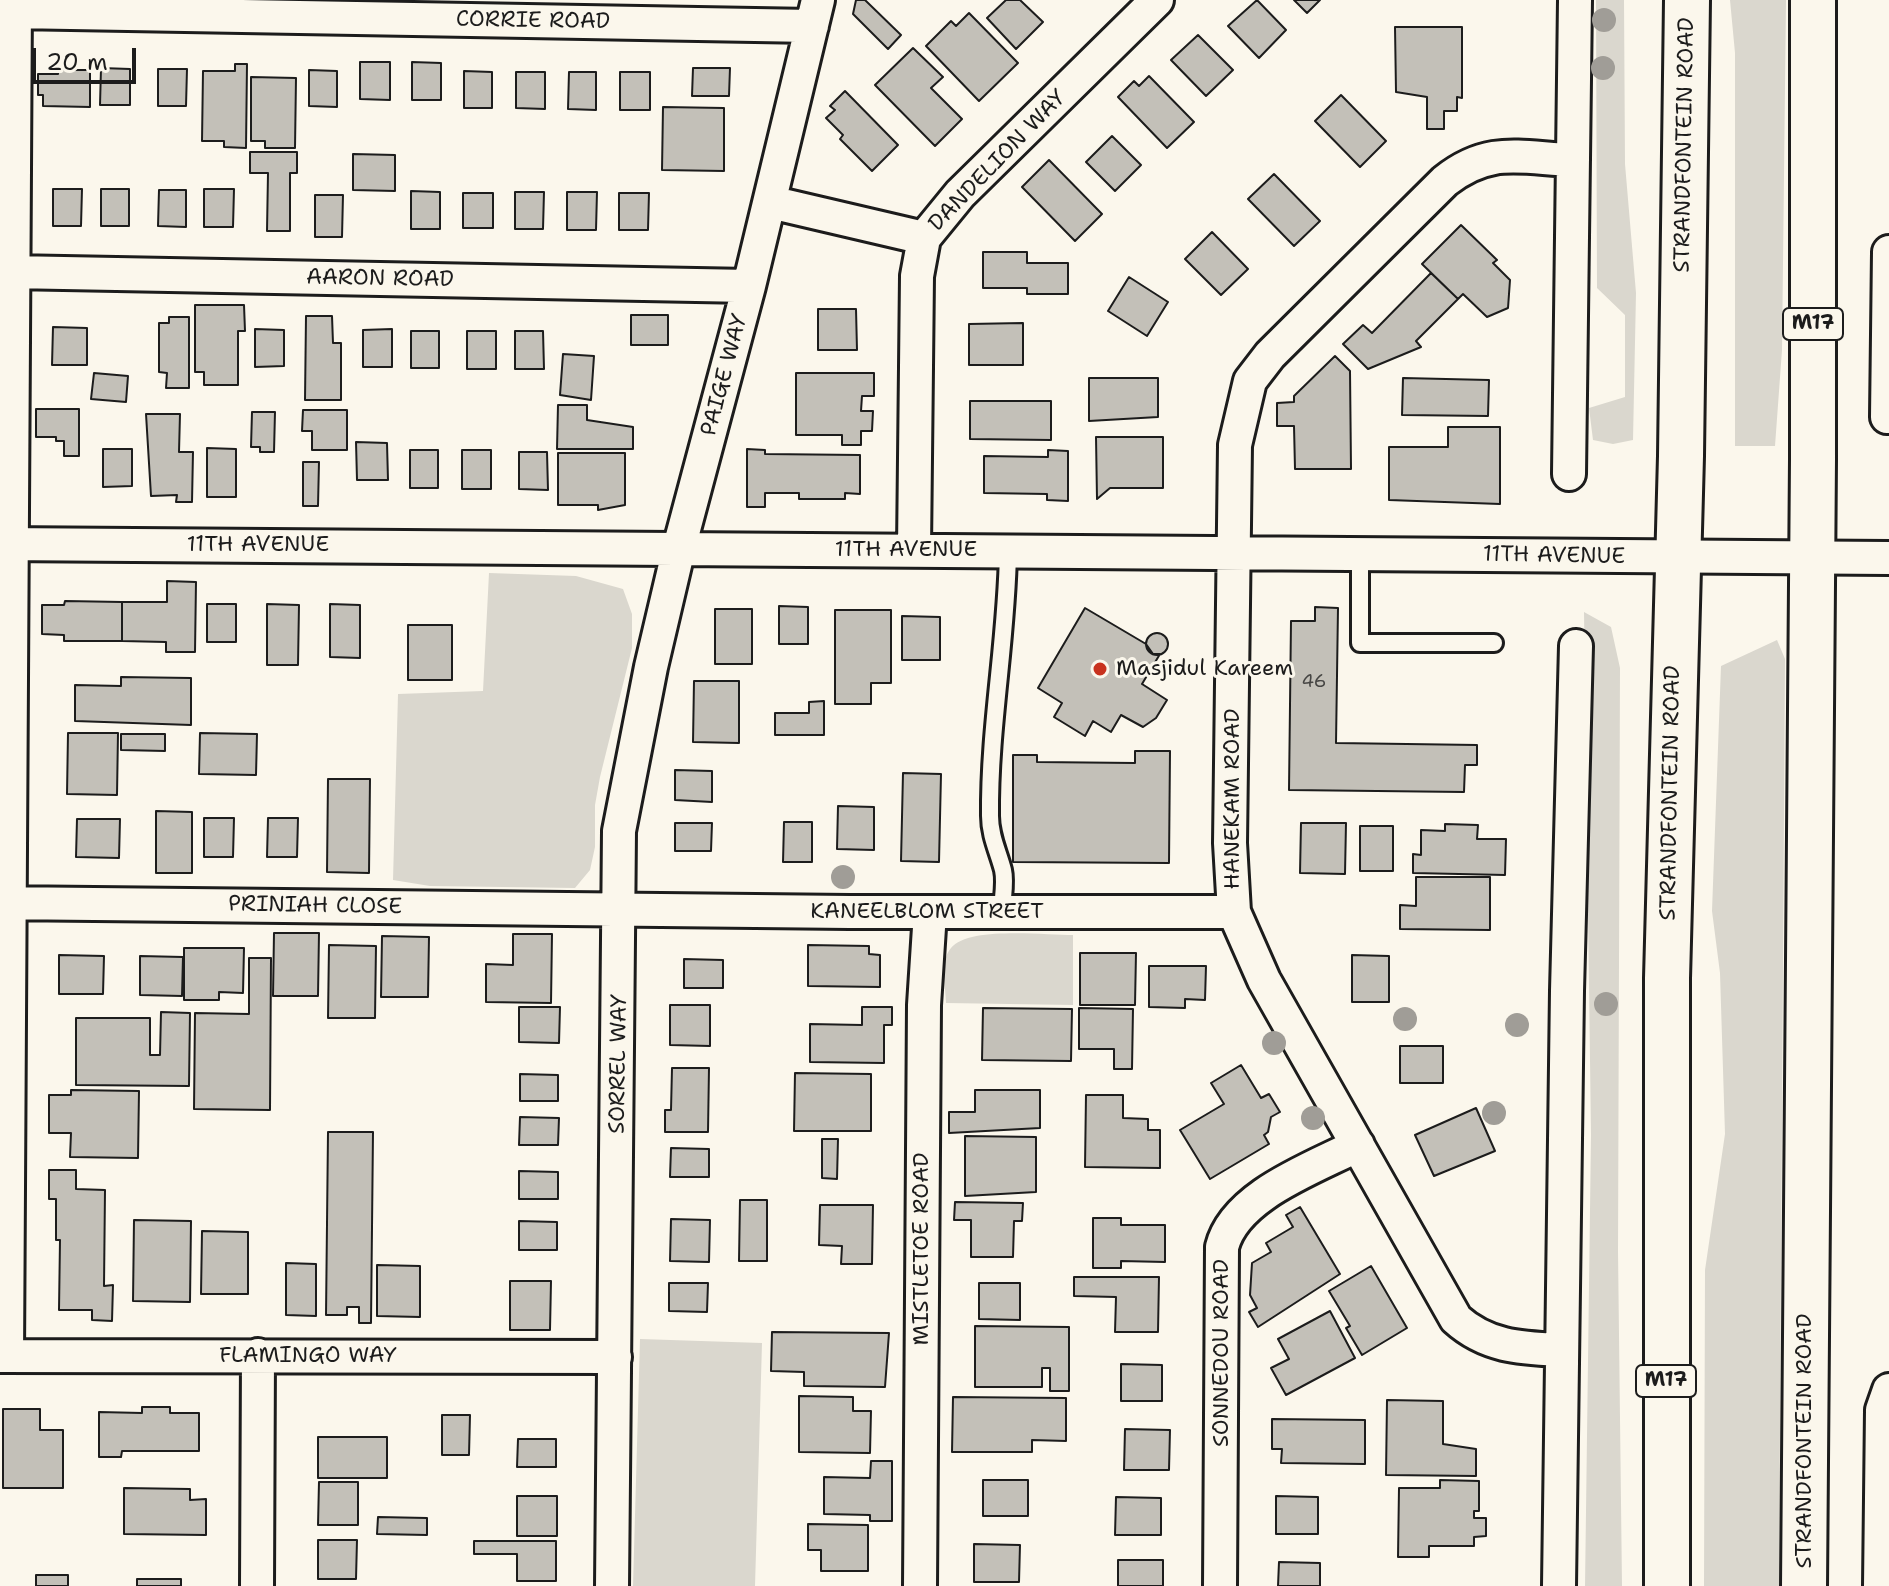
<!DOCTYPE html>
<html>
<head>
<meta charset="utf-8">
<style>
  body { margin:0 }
  #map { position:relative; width:1889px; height:1586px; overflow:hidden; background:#fbf7ec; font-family:"Shantell Sans",sans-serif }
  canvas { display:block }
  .scale { position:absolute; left:32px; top:48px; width:104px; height:36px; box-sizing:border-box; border:4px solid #1c1c1c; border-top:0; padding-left:10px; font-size:24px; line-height:28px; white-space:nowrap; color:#1c1c1c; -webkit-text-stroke:6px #fbf7ec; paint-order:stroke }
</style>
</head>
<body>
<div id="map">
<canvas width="1889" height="1586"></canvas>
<div class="scale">20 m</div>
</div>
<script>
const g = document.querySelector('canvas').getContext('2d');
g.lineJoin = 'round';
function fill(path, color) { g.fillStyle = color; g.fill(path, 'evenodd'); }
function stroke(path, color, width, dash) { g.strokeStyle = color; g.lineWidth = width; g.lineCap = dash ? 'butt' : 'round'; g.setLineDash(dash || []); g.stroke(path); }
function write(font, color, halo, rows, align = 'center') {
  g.font = font + ' "Shantell Sans",sans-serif'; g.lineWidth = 6; g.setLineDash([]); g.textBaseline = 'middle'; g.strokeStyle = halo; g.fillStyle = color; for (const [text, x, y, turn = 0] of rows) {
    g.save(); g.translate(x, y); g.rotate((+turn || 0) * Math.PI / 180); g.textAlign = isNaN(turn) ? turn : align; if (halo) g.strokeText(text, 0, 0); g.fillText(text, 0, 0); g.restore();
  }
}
fill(new Path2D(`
  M1596,0h28l1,164 11,129 -3,147 -20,4 -20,-4 -4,-32 36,-11v-82l-28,-27z
  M1730,0h56l-4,350 -7,96h-40v-393z
  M489,573l87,3 47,13 9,25v34l-32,129 -5,28v42l-5,23 -15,18 -145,-2 -37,-6 5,-186 85,-3z
  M1584,612l27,15 9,41 -2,583 4,335h-37l6,-451z
  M1777,640l8,19 -6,927h-75l1,-316 20,-136 -5,-161 -8,-62 9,-245z
  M1073,935v70l-127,-2c0,-16 -7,-41 5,-55 17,-22 94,-13 122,-13z
  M640,1339l122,4 -7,243h-122z`), '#dad7ce');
const building = new Path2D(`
  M856,0h9l36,35 -13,14 -35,-35z
  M1006,0h14l23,22 -27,27 -29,-31z
  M1257,0l29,30 -27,28 -31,-32z
  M1294,0h26l-13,13z
  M969,13l49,50 -39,38 -53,-55 25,-25 5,5z
  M1395,27h67v71l-5,-1v14h-13v18h-17v-32l-31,-5z
  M1198,35l35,35 -27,26 -35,-36z
  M913,48l30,29 -12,11 31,31 -27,27 -60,-61z
  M360,62h30v38l-30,-1z
  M412,62l29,1v37h-29z
  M235,64h12l-1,84 -22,-1v-6h-22l1,-70h32z
  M101,68l29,1v36h-30z
  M693,68h37l-1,28h-37z
  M158,69h29l-1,37h-28z
  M58,70h32v37l-47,-1v-11h-5v-21h20z
  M309,70l28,1v36l-28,-1z
  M464,71l28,1v36h-28z
  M516,72h29v37l-29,-1z
  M569,72h27v38l-28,-1z
  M620,72h30v38h-30z
  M1149,76l45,46 -27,26 -49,-51 16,-16 5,5z
  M251,77l45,1 -1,70h-30v-7h-14z
  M845,91l53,54 -26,26 -32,-32 3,-4 -17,-17 9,-8 -5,-4z
  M1341,95l45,46 -26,26 -45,-46z
  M663,107l61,1v63l-62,-1z
  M1112,136l29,29 -26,26 -29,-29z
  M250,152h47v21h-7v58h-23l1,-58h-18z
  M353,154l42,1v36l-42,-1z
  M1049,160l53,54 -27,27 -53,-54z
  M1274,174l46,47 -26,25 -46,-47z
  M53,189h29l-1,37h-28z
  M101,189h28v37h-28z
  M204,189h30l-1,38h-29z
  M159,190h27v37l-28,-1z
  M411,191l29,1v37h-29z
  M515,192h29l-1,37h-28z
  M567,192h30l-1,38h-29z
  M463,193h30v35h-30z
  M619,193h30l-1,37h-29z
  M315,195h28l-1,42h-27z
  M1461,225l36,35 -4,3 17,17 -2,28 -21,9 -24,-23 -5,5 -36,-35z
  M1212,232l36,37 -27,26 -36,-36z
  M983,252h44v11h41v31h-41v-6h-44z
  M1431,273l27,26 -42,42 5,6 -53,22 -25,-25 20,-19 9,8z
  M1129,277l39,25 -21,34 -39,-25z
  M195,305h49l1,26h-7v54h-34v-13h-9z
  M818,309h38l1,41h-39z
  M631,315h37v30h-37z
  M306,316h26l1,27h8v57h-36z
  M169,317h20v71h-23l1,-15 -8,-1v-49h10z
  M1023,323v42h-54v-41z
  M53,327l34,1v37h-35z
  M255,329l29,1v36l-29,1z
  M392,329v38h-29v-37z
  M411,331h28v37h-28z
  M467,331h29v38h-29z
  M515,331h28l1,38h-29z
  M563,354l31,2 -3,44 -31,-5z
  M1335,356l15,15 1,98h-56l-1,-43h-17v-23l17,-1v-6z
  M94,373l34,3 -2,26 -35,-3z
  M796,373h78v23h-12l-1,15h12l-1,20h-11v14h-19v-10h-46z
  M1089,378h69v39l-69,4z
  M1403,378l86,2 -1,36 -86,-1z
  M970,401h81v39l-81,-1z
  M558,405h29v15l46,7v22h-76z
  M36,409h43v47h-15v-15h-8v-4h-20z
  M303,410h44v40h-35v-19h-10z
  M252,412h23l-1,40h-14v-5h-9z
  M146,414h34l-1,38h14l-1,50h-16l1,-7 -26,1z
  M1448,427h52v77l-111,-4v-53h59z
  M1096,437h67v51h-53l-13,11z
  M356,442l31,1 1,37h-31z
  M207,448l29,1v48h-29z
  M103,449h29v37l-29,1z
  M747,449l18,1v4l95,1v39l-15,-1v6h-46v-6h-34v14h-18z
  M410,450h28v38h-28z
  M462,450h29v39h-29z
  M1048,450l20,1v50l-21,-1v-6l-63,-1v-37l64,1z
  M519,452h28l1,38 -29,-1z
  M558,453h67v52l-27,5v-5h-40z
  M303,462h16l-1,44h-15z
  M167,581l29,1 -1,70h-29v-10l-44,-1v-39h45z
  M65,601l57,1v39h-58v-6l-22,-1v-29h22z
  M207,604h29v38h-29z
  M267,604l32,1 -1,60h-31z
  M330,604l30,1v53l-30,-1z
  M779,606l29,1v37h-29z
  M1315,607l23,1 -2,135 141,2v20h-12l-1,27 -175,-2 2,-169h24z
  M1085,608l61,36 7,10h7l-18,30 25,16 -11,18 -13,9 -22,-12 -10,17 -18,-11 -8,15 -31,-19 8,-14 -24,-15z
  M715,609h37v55h-37z
  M835,610h56v73h-20v21h-36z
  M902,616l38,1v43h-38z
  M408,625h44v55h-44z
  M1146 644a11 11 0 1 1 22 0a11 11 0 1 1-22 0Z
  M121,677l70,1v47l-116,-4v-36l46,1z
  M694,681h45v62l-46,-1z
  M824,701v34h-49v-22h34v-11z
  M68,733h50l-1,62 -50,-1z
  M200,733l57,1 -1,41 -57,-1z
  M121,734h44v17l-44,-1z
  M1135,751h35l-1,112 -156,-1v-107h24v7l98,1z
  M675,770l37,1v31l-37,-2z
  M903,773l38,1 -2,88 -38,-1z
  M328,779h42l-1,94 -42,-1z
  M838,806l36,1v43l-37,-1z
  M156,811l36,1v61h-36z
  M204,818h30l-1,39h-29z
  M268,818h30l-1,39h-30z
  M77,819h43l-1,39 -43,-1z
  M784,822h28v40h-29z
  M675,823h37l-1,28h-36z
  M1301,823h45l-1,51 -45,-1z
  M1445,824l33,1 -1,14h29l-1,36 -92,-2v-19l8,1v-25l24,1z
  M1360,826h33v45h-33z
  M1416,877h74v53l-90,-1v-24l16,1z
  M274,933h45l-1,63h-45z
  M513,934h39l-1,69 -65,-1v-38l27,1z
  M382,936l47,1 -1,60h-47z
  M329,945l47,1 -1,72h-47z
  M808,945l61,1v8l11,1v32l-72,-1z
  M184,948h60l-1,45 -24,-1v8h-35z
  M1080,953h56l-1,52h-55z
  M59,955l45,1 -1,38h-44z
  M1352,955l37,1v46h-37z
  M140,956l43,1 -1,39 -42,-1z
  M249,958h22l-1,152 -76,-1 1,-96 54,1z
  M684,959l39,1v28h-39z
  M1149,966h57l-1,34 -20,-1v9l-36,-1z
  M670,1005h40v41l-40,-1z
  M519,1007h41l-1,36 -40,-1z
  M862,1007h30v18h-8v38l-74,-1v-38l52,1z
  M983,1008l89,1 -1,52 -89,-1z
  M1079,1008l54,1 -1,60h-18v-20h-35z
  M161,1012l29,1 -1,73 -113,-1v-67h74v37h10z
  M1400,1046h43v37h-43z
  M1241,1065l20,33 8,-4 11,18 -9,5 -3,15 -4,3 5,9 -59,35 -30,-49 44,-26 -13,-21z
  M672,1068h37l-1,64h-43v-22h6z
  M795,1073l76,1v57h-77z
  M520,1074l38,1v26h-38z
  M71,1090l68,1 -1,67 -68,-1 1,-24h-22v-38h22z
  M975,1090h65v38l-91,5v-21h26z
  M1086,1095h37v23l25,1v11h12v38l-75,-1z
  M1476,1108l19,43 -61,25 -19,-41z
  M520,1117l39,1 -1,27h-39z
  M328,1132h45l-2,191h-12v-16h-12v8h-21z
  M965,1136l71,1v55l-71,4z
  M822,1139h16l-1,40 -15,-1z
  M671,1148l38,1v28h-39z
  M49,1170h27v19l29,1 -1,96 9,-1 -1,36 -20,-1v-10h-33l1,-70h-4v-41h-7z
  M519,1171l39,1v27h-39z
  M740,1200h27v61h-28z
  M955,1202l68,1 -1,18h-8l-1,36h-42v-37h-17z
  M820,1205h53l-1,59h-31l1,-18 -23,-1z
  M1300,1207l40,67 -82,53 -9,-15 8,-4 -7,-13 2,-32 19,-11 -5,-9 27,-16 -7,-12z
  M1093,1218h28v7h44v37l-44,-1v7h-28z
  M671,1219l39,1 -1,42 -39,-1z
  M134,1220l57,1 -1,81 -57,-1z
  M519,1221l38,1v28h-38z
  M202,1231l46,1v62h-47z
  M286,1263l30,1v52l-30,-1z
  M377,1265l43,1v51l-43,-1z
  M1371,1266l36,62 -45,27 -16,-27 4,-2 -21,-35z
  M1074,1277h85l-1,55h-43l1,-35 -42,-1z
  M510,1281h41l-1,49h-40z
  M669,1283h39l-1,29 -38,-1z
  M979,1283h41v37l-41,-1z
  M1330,1311l25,47 -69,37 -15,-27 18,-9 -11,-20z
  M975,1326l94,1v64h-19v-23h-8v19h-67z
  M772,1332l117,1 -4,54 -81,-1v-14l-33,-1z
  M1121,1364l41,1v36h-41z
  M799,1396l54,1v14h18l-1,42 -71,-1z
  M953,1397l113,1v43l-34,-1v12h-80z
  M1387,1400l56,1v43l33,5v27l-90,-1z
  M142,1407h28v6h29v38h-77l-1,6h-22v-45l43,1z
  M3,1409h37v21h23v58h-60z
  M442,1415h28l-1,40h-27z
  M1272,1419l93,1v44l-84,-1 1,-14h-10z
  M1125,1429l45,1 -1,40h-45z
  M318,1437h69v41h-69z
  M518,1439h38v28h-39z
  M871,1461h21v60h-22v-6l-46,-1v-37l46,1z
  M983,1480h45v36h-45z
  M1440,1480l39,1v30h-5v7h12v18l-12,1v9h-45v11h-31l1,-69h41z
  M319,1482h39v43h-40z
  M124,1488l66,1v11l16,-1v36l-82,-1z
  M517,1496h40v40h-40z
  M1276,1496l42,1v37h-42z
  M1116,1497l45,1v37h-46z
  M378,1517l49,1v17l-50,-1z
  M808,1524l60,1v46h-47v-21h-13z
  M318,1540h39l-1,39h-38z
  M474,1541h82v40h-39v-27h-43z
  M974,1544l46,1 -1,37h-45z
  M1118,1560h45v26h-45z
  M1279,1562l41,1v23h-42z
  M36,1575h32v11h-32z
  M137,1579h44v7h-44z`);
fill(building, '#c3c0b8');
stroke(building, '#1c1c1c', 2);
const service = new Path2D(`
  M1360,554v89h134
  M1002,913c0,-13 4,-30 1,-43 -5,-19 -13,-34 -13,-54 -1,-89 17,-177 18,-265`);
const minor = new Path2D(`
  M14,12l798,14
  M770,202l154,36
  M11,272l738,14
  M1887,417l2,-165
  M1569,474l6,-474
  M0,544l1889,14
  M914,549l3,-273 7,-38 36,-44 197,-194
  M0,903l850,9h384
  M1561,1350c-40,-2 -74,-3 -105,-31l-192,-339 -30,-68 -4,-69 5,-398 15,-64 20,-26 175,-174c44,-35 75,-23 128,-21
  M0,1356l615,1
  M7,1356l8,-1356
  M257,1586l1,-231
  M612,1586l7,-755 32,-164 28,-119 70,-262 69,-286
  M920,1586l4,-581 6,-93
  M1220,1586l2,-339c13,-52 92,-79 136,-102
  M1559,1586l8,-595 9,-345
  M1880,1586l2,-176 7,-20`);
const primary = new Path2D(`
  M1667,1586v-608l14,-522 6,-456
  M1804,1586l9,-1127v-459`);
stroke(service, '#1c1c1c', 22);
stroke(minor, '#1c1c1c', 38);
stroke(primary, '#1c1c1c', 50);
stroke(service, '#fbf7ec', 16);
stroke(minor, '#fbf7ec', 32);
stroke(primary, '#fbf7ec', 44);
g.fillStyle = '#a09d97';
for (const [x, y] of [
  [1604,20],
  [1603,68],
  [843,877],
  [1606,1004],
  [1405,1019],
  [1517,1025],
  [1274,1043],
  [1494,1113],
  [1313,1118]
]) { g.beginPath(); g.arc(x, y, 12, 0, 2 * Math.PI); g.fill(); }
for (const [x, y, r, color] of [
  [1100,669,8,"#c8321e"]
]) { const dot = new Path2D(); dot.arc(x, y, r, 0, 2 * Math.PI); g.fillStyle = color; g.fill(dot); stroke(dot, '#fbf7ec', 3); }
write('18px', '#464543', null, [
  ["46",1314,682]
]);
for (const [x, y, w] of [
  [1813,324,60],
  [1666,1381,60]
]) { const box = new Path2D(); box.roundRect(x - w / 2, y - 16, w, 32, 6); g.fillStyle = '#fbf7ec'; g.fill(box); stroke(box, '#1c1c1c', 2); }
write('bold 20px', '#1c1c1c', null, [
  ["M17",1813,324],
  ["M17",1666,1381]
]);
write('22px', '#1c1c1c', '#fbf7ec', [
  ["CORRIE ROAD",533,21,1],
  ["STRANDFONTEIN ROAD",1685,145,-89],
  ["DANDELION WAY",998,161,-46],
  ["AARON ROAD",380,279,1],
  ["PAIGE WAY",725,375,-75],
  ["11TH AVENUE",258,545],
  ["11TH AVENUE",906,550],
  ["11TH AVENUE",1554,556,1],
  ["STRANDFONTEIN ROAD",1671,793,-89],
  ["HANEKAM ROAD",1233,799,-90],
  ["PRINIAH CLOSE",315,906,1],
  ["KANEELBLOM STREET",927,912],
  ["SORREL WAY",619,1064,-89],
  ["MISTLETOE ROAD",922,1249,-90],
  ["SONNEDOU ROAD",1222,1353,-90],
  ["FLAMINGO WAY",308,1356],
  ["STRANDFONTEIN ROAD",1805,1441,-90]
]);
write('22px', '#1c1c1c', '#fbf7ec', [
  ["Masjidul Kareem",1116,669]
], 'left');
</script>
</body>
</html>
